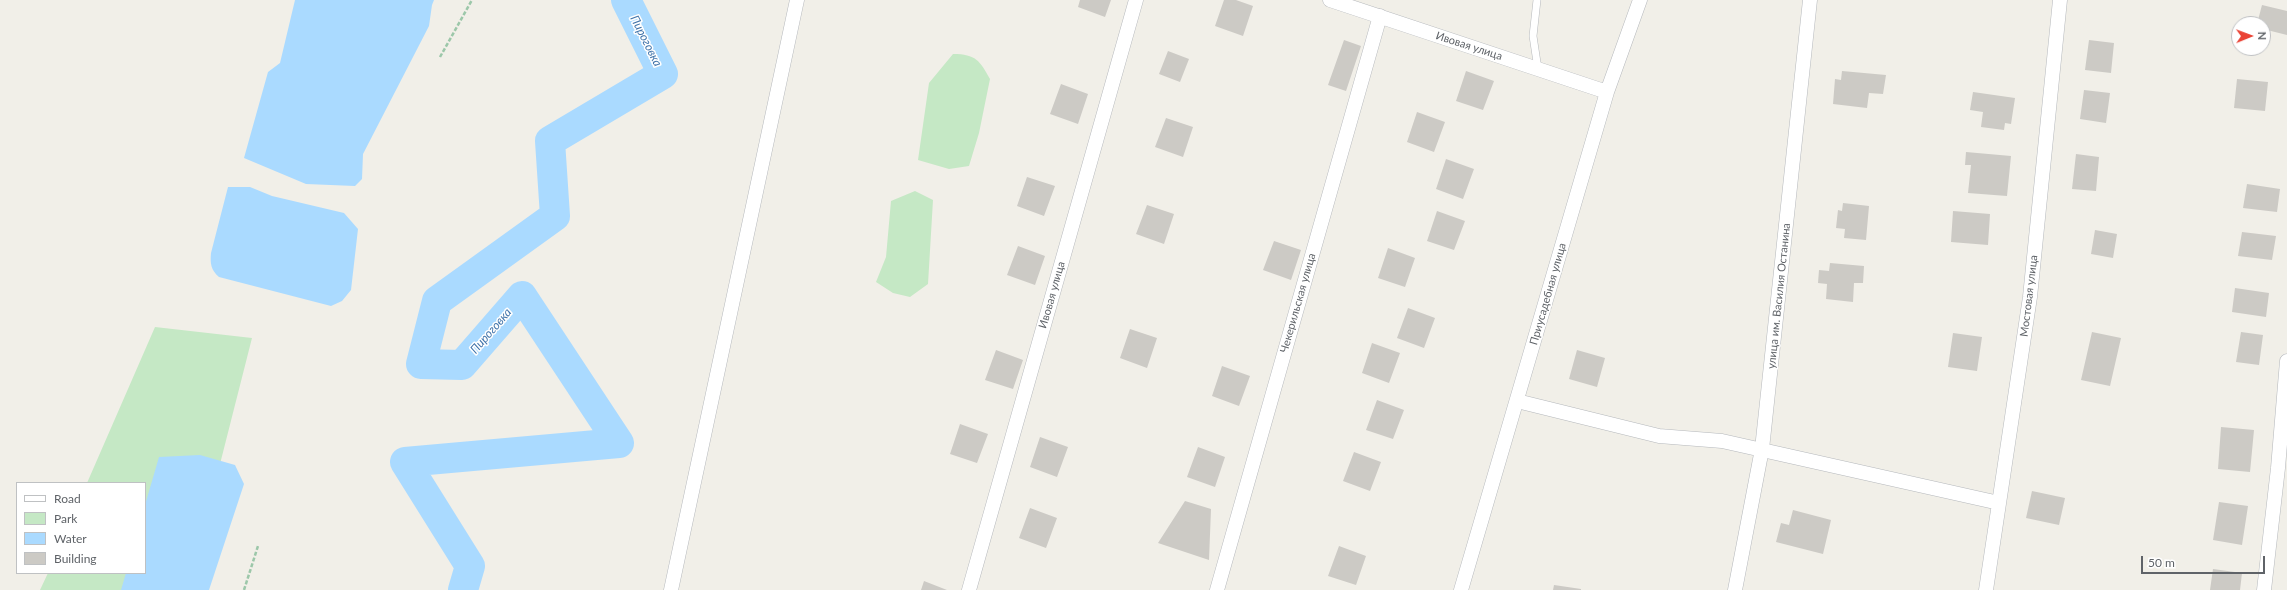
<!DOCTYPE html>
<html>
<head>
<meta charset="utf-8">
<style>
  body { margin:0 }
  #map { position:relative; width:2287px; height:590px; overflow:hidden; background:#f1efe8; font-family:Lato,sans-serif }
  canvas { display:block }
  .legend { position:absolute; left:16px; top:482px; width:130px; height:92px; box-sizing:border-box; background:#fff; border:1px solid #bfc1c3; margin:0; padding:5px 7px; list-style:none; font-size:12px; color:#5f6368 }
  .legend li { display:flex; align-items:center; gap:8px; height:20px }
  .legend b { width:20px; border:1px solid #bfc1c3 }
  .north { position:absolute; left:2231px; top:16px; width:40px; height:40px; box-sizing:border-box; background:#fff; border:1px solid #bfc1c3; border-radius:50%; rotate:89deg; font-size:11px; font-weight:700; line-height:16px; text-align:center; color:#5f6368 }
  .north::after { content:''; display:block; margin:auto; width:14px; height:18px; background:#ea4335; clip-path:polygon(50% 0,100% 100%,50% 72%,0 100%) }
  .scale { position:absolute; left:2141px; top:556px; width:124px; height:18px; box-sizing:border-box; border:2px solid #5f6368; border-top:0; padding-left:5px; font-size:12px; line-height:14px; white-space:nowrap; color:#5f6368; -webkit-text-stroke:3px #fff; paint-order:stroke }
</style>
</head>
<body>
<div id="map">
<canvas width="2287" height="590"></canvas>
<ul class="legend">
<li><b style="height:5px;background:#fff"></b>Road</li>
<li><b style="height:11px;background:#c5e8c5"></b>Park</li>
<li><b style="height:11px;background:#aadaff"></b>Water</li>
<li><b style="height:11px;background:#cccac5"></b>Building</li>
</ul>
<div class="north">N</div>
<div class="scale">50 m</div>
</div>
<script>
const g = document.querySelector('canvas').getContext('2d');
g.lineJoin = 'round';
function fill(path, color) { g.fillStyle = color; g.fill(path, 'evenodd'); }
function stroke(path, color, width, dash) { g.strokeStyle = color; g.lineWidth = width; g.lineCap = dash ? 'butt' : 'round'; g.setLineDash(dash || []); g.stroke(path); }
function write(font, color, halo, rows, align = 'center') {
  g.font = font + ' Lato,sans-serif'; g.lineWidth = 3; g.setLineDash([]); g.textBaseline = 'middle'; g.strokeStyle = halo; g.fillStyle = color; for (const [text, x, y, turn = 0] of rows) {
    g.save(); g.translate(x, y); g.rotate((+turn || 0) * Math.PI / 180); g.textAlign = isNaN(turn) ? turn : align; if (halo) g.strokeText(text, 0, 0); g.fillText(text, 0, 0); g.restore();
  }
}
fill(new Path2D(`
  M953,54c23,0 27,7 37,25l-11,54 -10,33 -20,3 -31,-9 11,-77z
  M915,191l18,9 -5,84 -18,13 -17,-4 -17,-11 10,-25 5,-56z
  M155,327l97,11 -64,252h-148l8,-17h97v-90h-58z`), '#c5e8c5');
fill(new Path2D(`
  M295,0h139l-2,5 -3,21 -66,128 -1,25 -7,7 -49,-2 -62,-26 24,-86 12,-9z
  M228,187h22l22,9 72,17 14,16 -7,61 -9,11 -11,5 -112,-29c-8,-7 -9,-13 -8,-24z
  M200,455l35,10 9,19 -35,106h-88l5,-17h19v-68l14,-48z`), '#aadaff');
stroke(new Path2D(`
  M463,590l7,-24 -65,-104 214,-19 -97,-147 -60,69 -41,-1 16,-63 118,-85 -5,-75 113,-67 -37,-74`), '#aadaff', 30);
fill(new Path2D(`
  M1080,0h31l-6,17 -27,-10z
  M1224,0h12l17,6 -10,30 -28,-10z
  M2262,5l25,6v24l-24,-6v-5h-6z
  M1344,40l17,6 -15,45 -18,-6z
  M2089,40l25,3 -3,30 -26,-3z
  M1168,51l21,8 -9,23 -21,-8z
  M1466,71l28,10 -11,29 -27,-9z
  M1842,71l44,4 -3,19 -14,-1 -2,15 -34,-4 2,-25 6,1z
  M2237,79l31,3 -3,29 -31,-3z
  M1061,84l27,10 -10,30 -28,-10z
  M2084,90l26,3 -4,30 -26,-4z
  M1973,92l42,6 -4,26 -6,-1 -1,7 -23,-3 2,-15 -13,-2z
  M1417,112l28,10 -11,30 -27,-10z
  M1166,118l27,9 -10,30 -28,-10z
  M1966,152l45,4 -4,40 -39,-3 3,-28h-6z
  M2076,154l23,3 -3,34 -24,-2z
  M1446,159l28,10 -11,30 -27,-10z
  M1027,177l28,9 -11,30 -27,-10z
  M2247,184l33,5 -3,23 -34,-4z
  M1843,203l26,3 -3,34 -22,-2 1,-9 -9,-1 2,-18 4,1z
  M1147,205l27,9 -10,30 -28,-10z
  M1437,211l28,10 -11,29 -27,-9z
  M1953,211l37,3 -2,31 -37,-3z
  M2095,230l22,4 -4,24 -22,-4z
  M2242,232l34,4 -4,24 -34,-4z
  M1274,241l27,9 -10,30 -28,-10z
  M1018,246l27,10 -10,29 -28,-10z
  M1388,248l27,10 -10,29 -27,-9z
  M1830,263l34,3 -1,17h-9l-1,19 -27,-3 1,-15 -9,-1 1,-13 10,1z
  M2235,288l34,5 -3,24 -34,-5z
  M1408,308l27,10 -11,30 -27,-10z
  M1130,329l27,9 -10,30 -27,-10z
  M2092,332l29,6 -11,48 -29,-6z
  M2241,332l22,3 -4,30 -23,-3z
  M1953,333l29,4 -5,34 -29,-4z
  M1372,343l28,10 -11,30 -27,-10z
  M996,350l27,10 -10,29 -28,-9z
  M1577,350l28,8 -8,29 -28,-8z
  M1222,366l28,10 -11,30 -27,-10z
  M1377,400l27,10 -11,29 -27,-9z
  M960,424l28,10 -11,29 -27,-9z
  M2221,427l33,3 -4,42 -32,-3z
  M1040,437l28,10 -11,30 -27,-10z
  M1198,447l27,10 -10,30 -28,-10z
  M1354,452l27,10 -11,29 -27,-10z
  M2032,491l33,7 -6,27 -33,-7z
  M1185,501l26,8 -2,51 -51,-17z
  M2219,502l29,4 -6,39 -29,-5z
  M1030,508l27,10 -11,30 -27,-10z
  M1793,510l38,10 -8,34 -47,-12 5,-19 8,2z
  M1339,546l27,10 -10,29 -28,-9z
  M2213,569l29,4 -2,17h-30z
  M924,581l23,9h-26z
  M1554,585l27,4v1h-28z`), '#cccac5');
const lane = new Path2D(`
  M1537,0l-4,36 5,33`);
const street = new Path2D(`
  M1330,0l277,92
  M1517,401l142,35 63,5 277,62
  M671,590l126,-590
  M969,590l167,-590
  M1217,590l163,-574
  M1461,590l146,-498 33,-92
  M1735,590l27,-141 48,-449
  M1986,590l44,-293 30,-297
  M2264,590l14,-122 9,-107`);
stroke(lane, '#b5b8bc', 8);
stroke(street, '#b5b8bc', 15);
stroke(new Path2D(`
  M440,57l32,-57
  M244,590l14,-44`), '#9cc7a9', 2.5, [4, 2]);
stroke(lane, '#fff', 7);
stroke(street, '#fff', 14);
write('11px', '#5f6368', '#fff', [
  ["Ивовая улица",1469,46,18],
  ["Приусадебная улица",1548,294,-74],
  ["Ивовая улица",1052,295,-74],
  ["улица им. Василия Останина",1779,296,-84],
  ["Мостовая улица",2029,296,-83],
  ["Чекерильская улица",1298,303,-74]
]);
write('italic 12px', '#4174aa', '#fff', [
  ["Пироговка",646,41,63],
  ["Пироговка",491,331,-49]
]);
</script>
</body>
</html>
